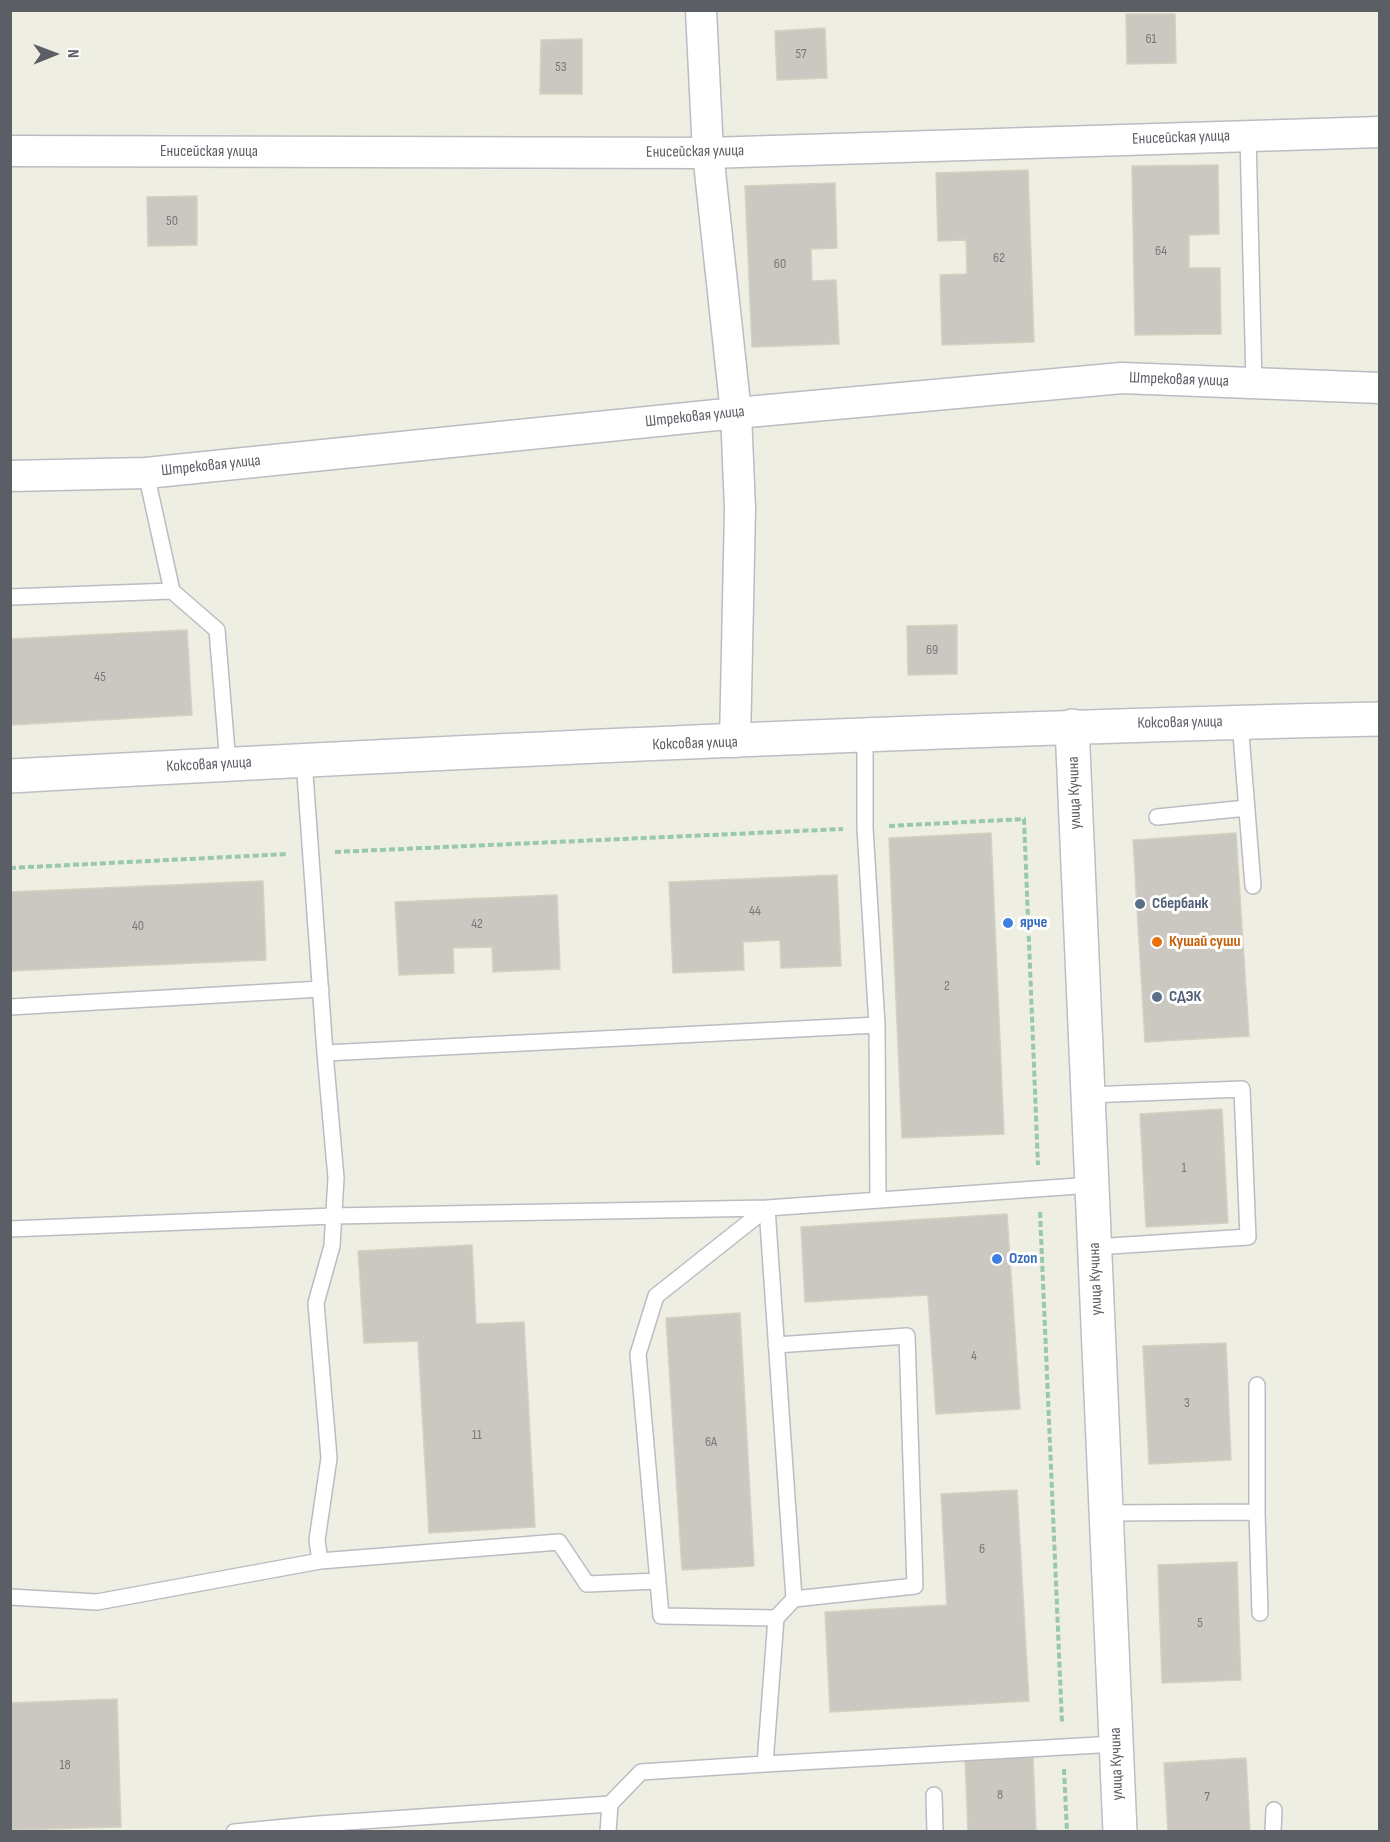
<!DOCTYPE html>
<html>
<head>
<meta charset="utf-8">
<style>
  body { margin:0 }
  #map { position:relative; width:1390px; height:1842px; overflow:hidden; background:#efeee3; font-family:"Sofia Sans Condensed",sans-serif }
  canvas { display:block }
  .frame { position:absolute; inset:0; border:12px solid #5b5e65; pointer-events:none }
  .north { position:absolute; left:24px; top:24px; width:60px; height:60px; -webkit-text-stroke:4px #fff; paint-order:stroke; rotate:89deg; font-size:16px; font-weight:700; line-height:24px; text-align:center; color:#5b5e65 }
  .north::after { content:''; display:block; margin:auto; width:21px; height:27px; background:#5b5e65; clip-path:polygon(50% 0,100% 100%,50% 72%,0 100%) }
</style>
</head>
<body>
<div id="map">
<canvas width="1390" height="1842"></canvas>
<div class="frame"></div>
<div class="north">N</div>
</div>
<script>
const g = document.querySelector('canvas').getContext('2d');
g.lineJoin = 'round';
function fill(path, color) { g.fillStyle = color; g.fill(path, 'evenodd'); }
function stroke(path, color, width, dash) { g.strokeStyle = color; g.lineWidth = width; g.lineCap = dash ? 'butt' : 'round'; g.setLineDash(dash || []); g.stroke(path); }
function write(font, color, halo, rows, align = 'center') {
  g.font = font + ' "Sofia Sans Condensed",sans-serif'; g.lineWidth = 6; g.setLineDash([]); g.textBaseline = 'middle'; g.strokeStyle = halo; g.fillStyle = color; for (const [text, x, y, turn = 0] of rows) {
    g.save(); g.translate(x, y); g.rotate((+turn || 0) * Math.PI / 180); g.textAlign = isNaN(turn) ? turn : align; if (halo) g.strokeText(text, 0, 0); g.fillText(text, 0, 0); g.restore();
  }
}
const building = new Path2D(`
  M1126,14h49l1,49 -49,1z
  M825,28l2,50 -50,2 -2,-49z
  M582,39v55h-42l1,-54z
  M1218,165l1,69 -30,1v33h31l1,66 -86,1 -3,-169z
  M1028,170l6,172 -92,3 -2,-70 27,-1 -1,-34 -28,1 -2,-68z
  M835,183l2,65 -26,1 1,32 24,-1 3,64 -87,3 -7,-161z
  M197,196v49l-49,1 -1,-49z
  M957,625v49l-49,1 -1,-49z
  M187,630l5,85 -182,10v-86z
  M991,833l13,301 -102,4 -13,-300z
  M1236,833l13,203 -104,6 -12,-202z
  M837,875l4,91 -60,2 -1,-28 -37,2 1,28 -71,3 -4,-91z
  M263,881l3,79 -256,11v-79z
  M557,895l3,74 -67,3 -1,-25 -39,1 1,25 -55,2 -4,-73z
  M1222,1109l6,114 -82,4 -6,-113z
  M1007,1214l13,195 -84,5 -8,-119 -123,7 -4,-75z
  M472,1245l4,79 48,-2 11,205 -106,6 -11,-192 -54,2 -6,-92z
  M740,1313l14,253 -72,4 -16,-252z
  M1226,1343l5,117 -82,4 -6,-118z
  M1017,1490l12,211 -199,11 -5,-100 122,-7 -6,-111z
  M1237,1562l4,118 -79,3 -4,-118z
  M117,1699l4,128 -111,3v-127z
  M1033,1755l3,77h-68l-3,-74z
  M1246,1758l4,74h-82l-4,-69z`);
fill(building, '#cac8c0');
stroke(building, '#d4d1c1', 1.5);
const lane = new Path2D(`
  M1248,136l6,247
  M172,591l45,39 11,134
  M10,597l162,-6 -26,-118
  M1240,722l13,164
  M865,737v91l12,197 1,175
  M304,760l21,293 552,-28
  M1157,817l90,-9
  M10,1007l311,-18
  M1088,1095l154,-6 6,148 -153,10
  M1092,1185l-325,23 27,391 -18,19 -11,146 351,-20
  M767,1208l-111,88 -18,58 23,262 115,2
  M10,1229l323,-13 434,-8
  M776,1345l131,-9 8,250 -121,13
  M1257,1385v127
  M1106,1513l151,-1 3,101
  M320,1561l-3,-21 12,-82 -13,-155 16,-57 4,-68 -11,-125
  M10,1597l87,5 223,-41 239,-19 28,42 70,-3
  M934,1795l1,37
  M318,1824l292,-20 31,-32 124,-8
  M234,1832l84,-8v8
  M608,1832l2,-28
  M1273,1832l1,-22`);
const street = new Path2D(`
  M701,10l7,143 28,260 4,96 -5,233
  M10,151l698,2 672,-21
  M10,476l136,-3 590,-60 386,-35 258,10`);
const secondary = new Path2D(`
  M1072,726l48,1106
  M10,776c456,-25 913,-47 1370,-57`);
stroke(lane, '#bbbcc3', 18);
stroke(street, '#bbbcc3', 33);
stroke(secondary, '#bcbec5', 36);
stroke(new Path2D(`
  M889,826l135,-7 14,346
  M335,852l508,-23
  M10,868l278,-14
  M1040,1212l22,511
  M1064,1769l3,63`), '#98c8ad', 4, [6, 3]);
stroke(lane, '#fff', 15);
stroke(street, '#fff', 30);
stroke(secondary, '#fff', 33);
for (const [x, y, r, color] of [
  [1140,904,6,"#5c6f8a"],
  [1008,923,6,"#3f7fe0"],
  [1157,942,6,"#e8710a"],
  [1157,997,6,"#5c6f8a"],
  [997,1259,6,"#3f7fe0"]
]) { const dot = new Path2D(); dot.arc(x, y, r, 0, 2 * Math.PI); g.fillStyle = color; g.fill(dot); stroke(dot, '#fff', 2); }
write('14px', '#77787c', null, [
  ["61",1151,39],
  ["57",801,54],
  ["53",561,67],
  ["50",172,221],
  ["64",1161,251],
  ["62",999,258],
  ["60",780,264],
  ["69",932,650],
  ["45",100,677],
  ["44",755,911],
  ["42",477,924],
  ["40",138,926],
  ["2",947,986],
  ["1",1184,1168],
  ["4",974,1356],
  ["3",1187,1403],
  ["11",477,1435],
  ["6А",711,1442],
  ["6",982,1549],
  ["5",1200,1623],
  ["18",65,1765],
  ["8",1000,1795],
  ["7",1207,1797]
]);
write('16px', '#5b5e65', '#fff', [
  ["Енисейская улица",1181,138,-2],
  ["Енисейская улица",209,152],
  ["Енисейская улица",695,152,-1],
  ["Штрековая улица",1179,380,2],
  ["Штрековая улица",695,417,-6],
  ["Штрековая улица",211,466,-6],
  ["Коксовая улица",1180,723,-1],
  ["Коксовая улица",695,744,-2],
  ["Коксовая улица",209,765,-3],
  ["улица Кучина",1075,793,-92],
  ["улица Кучина",1096,1279,-92],
  ["улица Кучина",1117,1764,-92]
]);
write('bold 16px', '#4e5e75', '#fff', [
  ["Сбербанк",1152,904],
  ["СДЭК",1169,997]
], 'left');
write('bold 16px', '#366cbe', '#fff', [
  ["ярче",1020,923],
  ["Ozon",1009,1259]
], 'left');
write('bold 16px', '#c56008', '#fff', [
  ["Кушай суши",1169,942]
], 'left');
</script>
</body>
</html>
